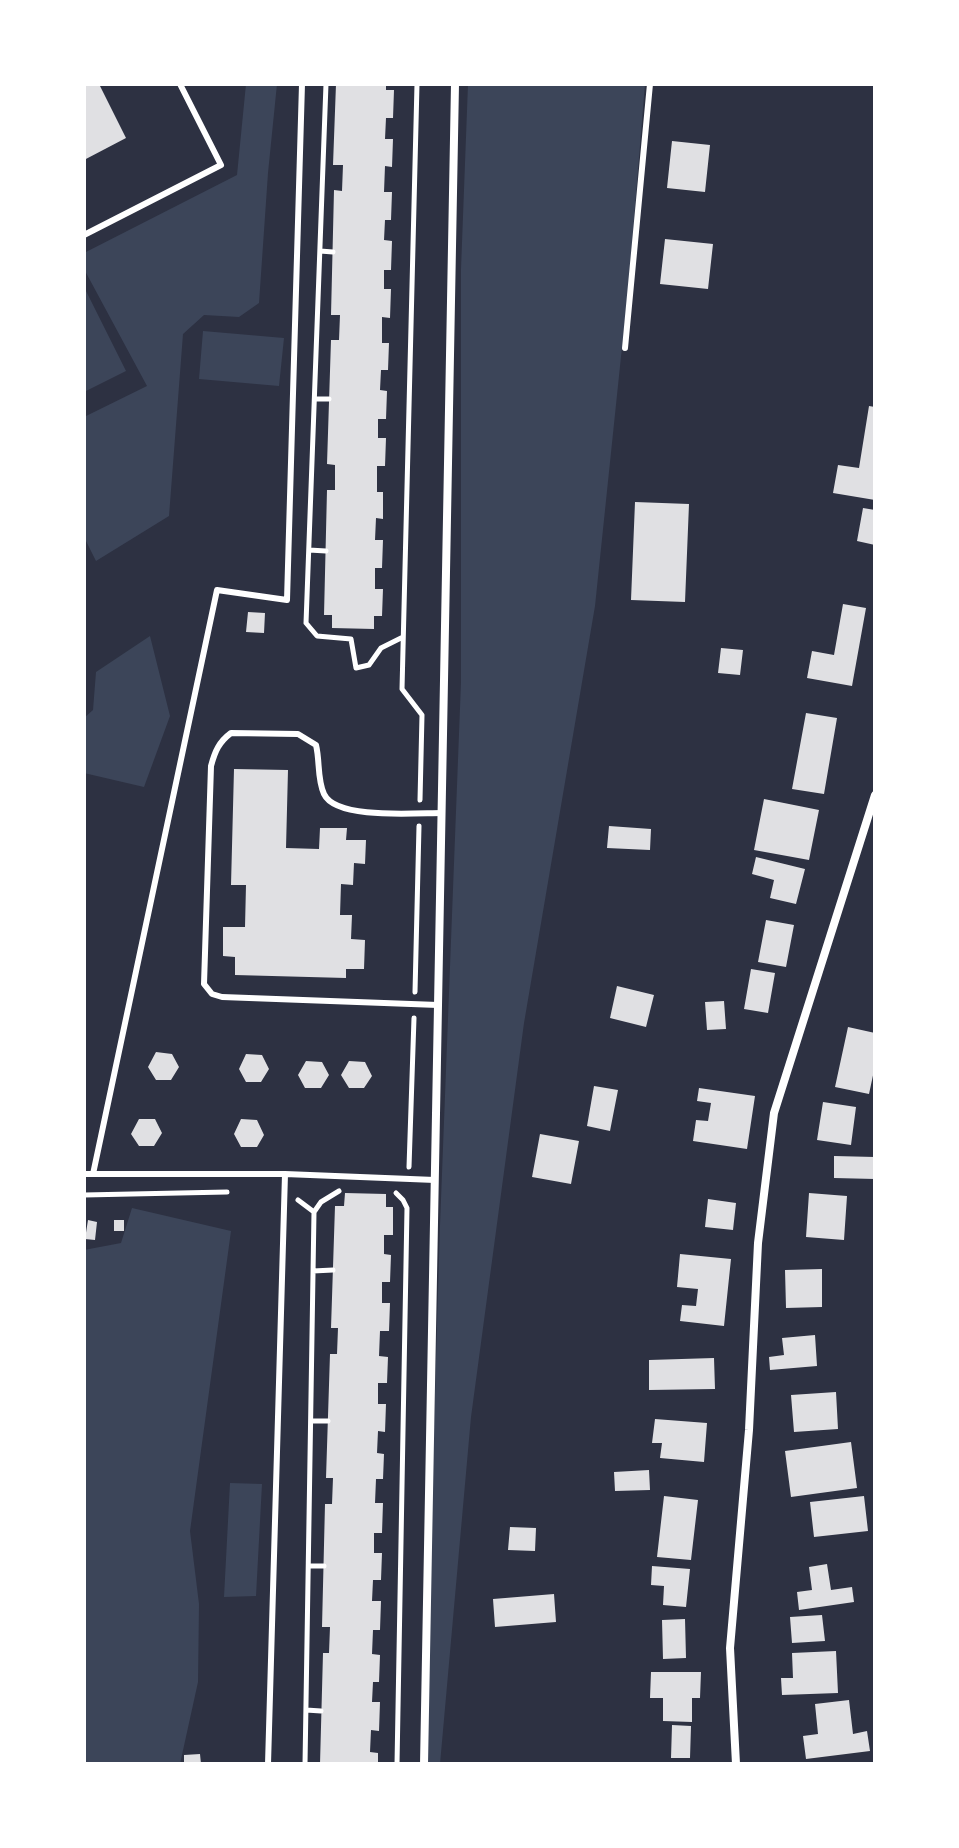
<!DOCTYPE html>
<html>
<head>
<meta charset="utf-8">
<style>
  body { margin:0 }
  #map { position:relative; width:959px; height:1848px; overflow:hidden; background:#2d3142; font-family:"DejaVu Sans",sans-serif }
  canvas { display:block }
  .frame { position:absolute; inset:0; border:86px solid #fff; pointer-events:none }
</style>
</head>
<body>
<div id="map">
<canvas width="959" height="1848"></canvas>
<div class="frame"></div>
</div>
<script>
const g = document.querySelector('canvas').getContext('2d');
g.lineJoin = 'round';
function fill(path, color) { g.fillStyle = color; g.fill(path, 'evenodd'); }
function stroke(path, color, width, dash) { g.strokeStyle = color; g.lineWidth = width; g.lineCap = dash ? 'butt' : 'round'; g.setLineDash(dash || []); g.stroke(path); }
fill(new Path2D(`
  M246,84h31l-9,89 -9,130 -20,14 -35,-2 -21,19 -14,182 -73,45 -12,-24v-120l63,-31 -63,-117v-16l153,-78z
  M468,84h177l-16,196 -34,326 -71,417 -53,394 -31,347h-16l16,-539 21,-543v-413z
  M84,287l42,84 -42,21z
  M203,331l81,7 -5,48 -80,-7z
  M150,636l20,80 -26,71 -60,-14v-55l9,-8 3,-38z
  M132,1208l99,23 -41,300 9,73 -1,78 -18,82h-96v-514l37,-7z
  M230,1483l32,1 -6,112 -32,1z`), '#3c4559');
fill(new Path2D(`
  M84,84h15l27,54 -42,22z
  M336,84h50v6h8l-1,28h-7l-1,21h8l-1,28 -7,-1 -1,26h8l-1,28h-6l-1,20 8,1 -1,29h-7v19h7l-1,29 -8,-1v26h7l-1,27h-7l-1,20 7,1 -1,28h-8v19h8l-1,28h-8v26h6v27l-7,-1 -1,22h8l-1,28h-7v21h8l-1,27h-8v13l-42,-1v-13h-8l3,-125h8v-25l-8,-1 4,-124h8l1,-25h-9l3,-125 8,1 1,-26h-10z
  M672,141l38,4 -5,47 -38,-4z
  M665,239l48,5 -5,45 -48,-5z
  M869,406l6,1v93l-42,-7 5,-28 21,3z
  M635,502l54,2 -4,98 -54,-2z
  M863,508l12,2v35l-18,-4z
  M843,604l23,4 -14,78 -45,-8 5,-27 22,4z
  M248,612l17,1 -1,20 -18,-1z
  M721,648l22,2 -3,25 -22,-2z
  M806,713l31,5 -13,76 -32,-5z
  M234,769l54,1 -2,78 33,1 1,-21h27l-1,12h20l-1,24 -11,-1 -1,22 -12,-1 -1,31h12l-1,24 14,1 -1,29h-18v9l-111,-3v-18l-12,-1v-29h22l1,-42h-15z
  M764,799l55,11 -10,50 -55,-10z
  M609,826l42,3 -1,21 -43,-2z
  M756,857l49,12 -9,35 -26,-6 4,-18 -22,-6z
  M766,920l28,5 -8,42 -28,-5z
  M751,969l24,4 -7,40 -24,-4z
  M617,986l37,9 -8,32 -36,-9z
  M724,1001l2,28 -19,1 -2,-28z
  M848,1027l27,6v33l-6,28 -34,-7z
  M156,1052l16,2 7,13 -8,13h-15l-8,-13z
  M246,1054l16,1 7,14 -8,13h-15l-7,-13z
  M306,1061l16,1 7,13 -8,13h-16l-7,-13z
  M349,1061l16,1 7,14 -8,12h-15l-8,-13z
  M594,1086l24,4 -8,41 -23,-5z
  M699,1088l56,8 -8,53 -54,-8 3,-21 12,1 3,-18 -14,-2z
  M823,1102l33,5 -5,38 -34,-5z
  M139,1119h16l7,14 -8,13h-15l-8,-12z
  M241,1119l16,1 7,15 -7,12h-16l-7,-13z
  M540,1134l39,7 -8,43 -39,-7z
  M834,1156l41,1v22l-41,-1z
  M345,1193l41,1v13h7v28h-9v19l7,1 -1,27h-8v21h8l-1,28h-9l-1,25 9,1 -1,26h-9v21h8l-1,28 -7,-1 -1,22 7,1 -1,25h-7l-1,24h8l-1,30h-8v20h8l-1,27h-8l-1,21h9l-1,29h-7l-1,24 8,1 -1,27h-6l-1,20h8l-1,29 -8,-1 -1,22 8,1v11h-58l3,-111h6l1,-26h-8l3,-123h7l1,-26h-7l4,-124h7l1,-26h-7l4,-122h9z
  M809,1193l38,3 -3,44 -38,-3z
  M708,1199l28,4 -3,27 -28,-3z
  M88,1220l9,2 -2,18 -10,-1z
  M114,1220h10v11h-10z
  M680,1254l51,5 -7,67 -44,-5 2,-16 14,1 2,-17 -21,-2z
  M822,1269v38l-36,1 -1,-38z
  M815,1335l2,31 -47,4 -1,-13 15,-2 -2,-17z
  M714,1358l1,31 -66,1v-30z
  M836,1392l2,37 -44,3 -3,-37z
  M655,1419l52,4 -3,39 -44,-4 2,-15h-10z
  M851,1442l6,46 -66,9 -6,-46z
  M649,1470l1,20 -35,1 -1,-19z
  M664,1496l34,4 -7,60 -34,-3z
  M864,1496l4,35 -54,6 -4,-35z
  M510,1527l26,1 -1,23 -27,-1z
  M827,1564l4,26 21,-3 2,15 -55,8 -2,-18 15,-2 -3,-23z
  M652,1566l38,3 -4,38 -23,-2 1,-19 -13,-1z
  M554,1594l2,28 -61,5 -2,-28z
  M822,1615l3,26 -33,2 -2,-26z
  M685,1619l1,39 -23,1 -1,-39z
  M836,1651l2,42 -56,2 -1,-17h12l-1,-25z
  M651,1672h50l-1,26h-8v24l-29,-1v-23h-13z
  M849,1700l4,34 14,-3 3,20 -64,8 -3,-23 15,-2 -3,-30z
  M672,1725l19,1 -1,32h-19z
  M200,1754l1,10h-17v-9z`), '#e0e0e3');
stroke(new Path2D(`
  M326,84l-20,539 11,13 34,3 5,29 13,-3 12,-17 22,-11
  M417,84l-15,605 20,26 -2,85
  M320,251l13,1
  M315,399h14
  M309,550l17,1
  M415,992l4,-166
  M409,1167l5,-149
  M396,1193l7,7 4,8 -10,556
  M84,1195l143,-3
  M298,1200l16,12
  M313,1271l20,-1
  M311,1421h17
  M309,1566h15
  M306,1710l15,1
  M305,1764l9,-552 7,-10 18,-11`), '#fff', 5);
stroke(new Path2D(`
  M84,235l137,-70 -41,-81
  M625,348l25,-264
  M438,1005l-216,-8 -10,-3 -8,-10 7,-218c4,-15 8,-24 20,-33l67,1 18,11c4,16 1,34 8,49 12,26 92,19 118,19
  M84,1174h201l150,6
  M93,1174l124,-584 70,10 15,-516
  M268,1764l17,-590`), '#fff', 6);
stroke(new Path2D(`
  M424,1764l31,-1680
  M736,1764l-6,-116 19,-218 9,-187 16,-130 101,-318`), '#fff', 8);
</script>
</body>
</html>
